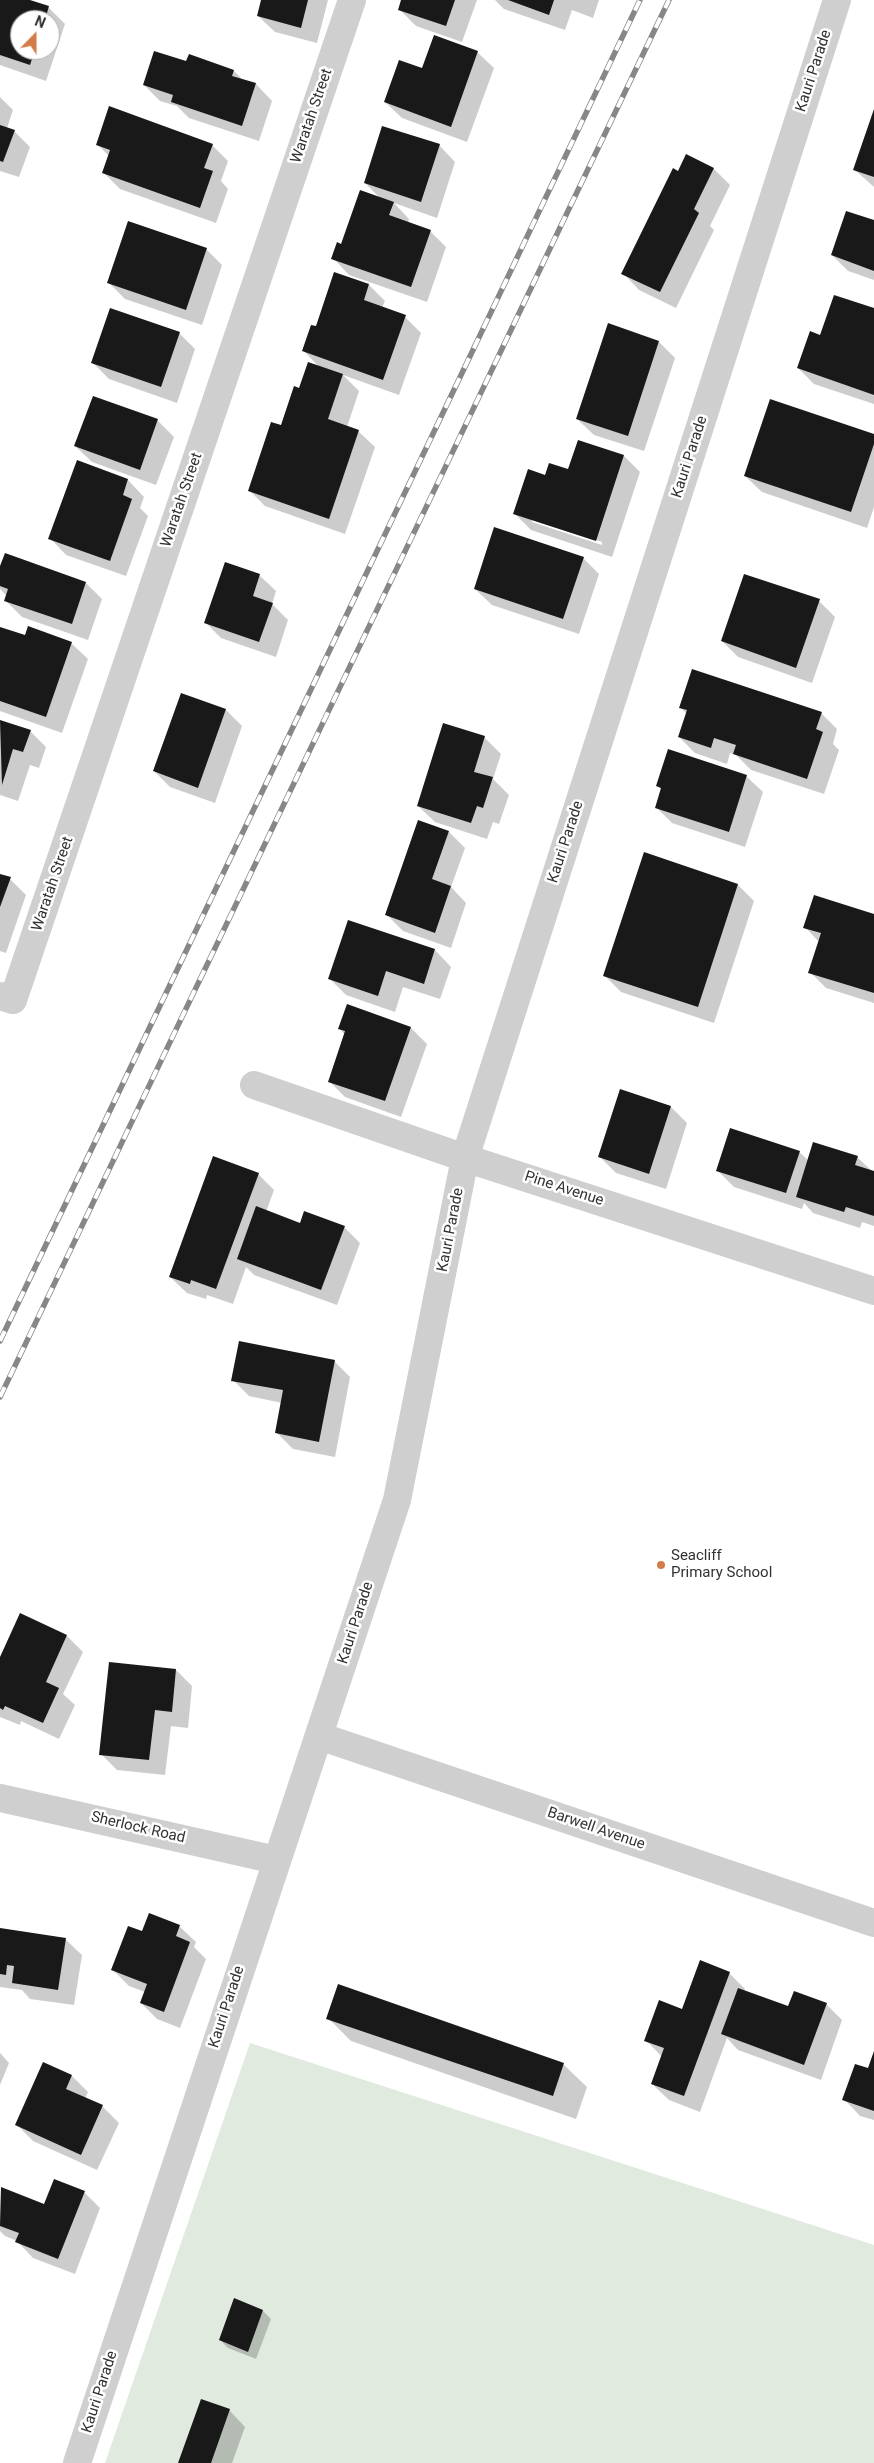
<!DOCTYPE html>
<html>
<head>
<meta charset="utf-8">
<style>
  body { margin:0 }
  #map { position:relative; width:874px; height:2463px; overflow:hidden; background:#fff; font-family:Roboto,sans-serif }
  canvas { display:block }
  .north { position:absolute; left:10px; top:10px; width:50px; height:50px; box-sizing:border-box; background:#fff; border:1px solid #adadad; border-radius:50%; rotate:22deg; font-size:14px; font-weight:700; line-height:20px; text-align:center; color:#323232 }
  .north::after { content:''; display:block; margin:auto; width:18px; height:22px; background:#d37c4a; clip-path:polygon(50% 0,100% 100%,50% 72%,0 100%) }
</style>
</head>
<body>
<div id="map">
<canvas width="874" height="2463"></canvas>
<div class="north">N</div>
</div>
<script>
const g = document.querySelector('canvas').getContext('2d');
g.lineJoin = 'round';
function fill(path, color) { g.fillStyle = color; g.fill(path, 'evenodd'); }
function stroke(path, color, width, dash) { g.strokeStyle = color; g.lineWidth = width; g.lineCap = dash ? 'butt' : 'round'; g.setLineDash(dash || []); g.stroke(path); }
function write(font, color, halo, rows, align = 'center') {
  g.font = font + ' Roboto,sans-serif'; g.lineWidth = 5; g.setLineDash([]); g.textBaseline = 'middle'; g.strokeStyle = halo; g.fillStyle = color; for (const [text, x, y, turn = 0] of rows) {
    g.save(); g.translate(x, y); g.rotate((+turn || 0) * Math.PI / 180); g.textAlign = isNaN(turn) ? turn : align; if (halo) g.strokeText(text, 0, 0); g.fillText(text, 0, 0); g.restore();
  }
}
fill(new Path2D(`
  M250,2043l624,202v218h-769z`), '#e0eadf');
fill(new Path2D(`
  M0,0h26l22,7 17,17 -19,57 -46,-16zM20,20h30v30h-30z
  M262,0h66l-11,43 -42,-11 -17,-16z
  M403,0h74l-15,42 -46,-16 -17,-17z
  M495,0h104l-6,18 -21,-8 -7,20 -61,-21z
  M477,52l17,16 -27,74 -65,-24 -17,-16z
  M187,62l47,9 9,9 13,4 16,17 -13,40 -70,-23 -12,-12 -17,-5 -16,-16z
  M0,97l13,13 -6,18 7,3 16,16 -11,30 -19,-6z
  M874,112v75l-19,-17z
  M97,144l115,1 16,16 -7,20 7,8 -12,34 -96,-34 -17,-17 6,-16z
  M439,145l16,17 -18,56 -43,-15 15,16 -1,4 22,8 16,16 -19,55 -78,-27 -16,-17 47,-60 -15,-15z
  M687,156l27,13 16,16 -20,41 4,4 -38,78 -37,-18 -16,-17z
  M874,222v58l-26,-9 -16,-16z
  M206,249l16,16 -20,60 -77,-26 -16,-16z
  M369,285l16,16 -3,7 23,9 16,16 -22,62 -56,-20 16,16 -12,36 11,4 17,16 -30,87 -80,-28 -16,-16 51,-101 20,-21 -16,-17 13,-24z
  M874,310v94l-60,-20 -16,-16 22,-32z
  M179,333l16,16 -18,54 -68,-24 -16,-16z
  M659,342l16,16 -31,93 -50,-16 -17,-16z
  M157,420l17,17 -18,48 -64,-23 -17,-16z
  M874,435v72l-7,21 -105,-36 -17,-16z
  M578,442l46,14 16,16 -28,85 -81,-27 -16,-16 31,-38 23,-5zM532,519l70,23v3l-70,-23z
  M78,462l50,18 16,17 -4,11 8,8 -22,60 -60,-21 -16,-17z
  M5,555l81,28 16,16 -14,41 -66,-23 -17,-17 2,-4 -7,-7v-19z
  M583,558l16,16 -20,60 -87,-29 -17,-16z
  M259,575l17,16 -4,13 16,16 -12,37 -55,-19 -16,-16z
  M819,601l16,16 -23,66 -74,-26 -16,-16z
  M0,628l26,9 45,6 17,16 -26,74 -62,-22z
  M181,695l45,15 16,16 -27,77 -45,-16 -16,-16z
  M680,707l141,6 16,16 -4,15 6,6 -15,44 -73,-24 -15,-15 -6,-2 -3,11 -32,-11 -16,-16 8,-23z
  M0,721l30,10 16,16 -7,21 -9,-3 -12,36 -18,-6z
  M484,737l17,17 -8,25 16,16 -10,29 -6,-2 -6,17 -52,-17 -17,-16z
  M746,776l17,16 -18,55 -73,-24 -16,-16 6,-17 -4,-4z
  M449,832l16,16 -14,39 15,16 -15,45 -48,-17 -16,-16z
  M645,854l93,31 16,16 -40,122 -93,-31 -16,-16z
  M0,875l10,4 16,16 -20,58 -6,-2z
  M874,915v88l-48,-15 -16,-16 9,-30 -14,-15z
  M349,922l86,28 16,17 -11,32 -37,-12 -8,25 -49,-17 -16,-16z
  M339,1028h72l16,16 -26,73 -56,-20 -16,-16 16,-46z
  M621,1091l50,16 16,16 -21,66 -50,-16 -16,-16z
  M799,1152l10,9 48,-4 17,16v53l-12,-4 -2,6 -47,-15 -9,-10 -2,6 -68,-22 -16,-16z
  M258,1174l16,16 -8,22 35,12 43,3 16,16 -23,62 -83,-30 -8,-8 -13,37 -26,-9 -1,4 -19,-6 -17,-16z
  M334,1361l16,16 -15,80 -42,-8 -16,-16 5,-30 -33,-7 -16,-16z
  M67,1636l16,16 -20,42 12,11 -16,34 -38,-18 -1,4 -20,-8v-57z
  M176,1670l16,16 -4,42 -17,-2 -6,49 -48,-5 -16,-16z
  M179,1926l17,16 -2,5 12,12 -26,69 -23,-9 -16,-16 4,-11 -16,-6 -16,-16 30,-37z
  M0,1929l65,10 17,16 -8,50 -44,-6 -8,-9 -22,-3z
  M729,1973l16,16 -1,3 45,16 37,-4 16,16 -21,60 -83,-30 -11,-12 -27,74 -31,-12 -17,-16 10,-27 -16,-17z
  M328,2018l235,46 24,23 -11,32 -225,-78z
  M0,2053l9,10 -9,22z
  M874,2054v66l-14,-4 -16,-17 24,-29z
  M44,2064l28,12 16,16 -3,7 17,7 17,17 -22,47 -64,-29 -16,-16z
  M1,2188l44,17 39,-13 16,16 -25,66 -42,-16 -16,-17 -12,-5 -5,-5z
  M263,2311l8,8 -15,40 -28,-11 -8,-8z
  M229,2410l16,17 -13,36h-53z`), '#0003');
fill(new Path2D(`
  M0,0h30l19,6 -4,14h-25v30h15l-5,15 -30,-10z
  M261,0h47l-7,28 -44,-12z
  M401,0h54l-9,26 -48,-16z
  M508,0h46l-5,15z
  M434,35l44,16 -27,76 -67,-25 15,-42 23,8z
  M154,51l32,10 3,-7 45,16 -2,6 24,7 -14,43 -71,-24 2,-7 -30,-10z
  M109,106l104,38 -9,24 9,3 -13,37 -98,-35 8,-23 -14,-5z
  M874,109v68l-21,-7z
  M0,125l15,5 -12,32 -3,-1z
  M382,126l58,18 -19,58 -57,-19z
  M686,154l28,14 -20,41 5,4 -39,79 -39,-18 52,-106 5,3z
  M360,190l34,12 -5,13 42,15 -20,57 -80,-28 6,-17 4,2z
  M846,211l28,9v51l-43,-16z
  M128,221l79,27 -21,62 -79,-27z
  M334,272l35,12 -5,16 42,15 -23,65 -81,-29 9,-26 5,1z
  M834,295l40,13v87l-77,-27 13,-37 10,4z
  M110,308l70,24 -19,55 -70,-24z
  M608,323l51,18 -31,95 -52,-17z
  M308,362l35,12 -15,45 31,11 -30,89 -81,-28 23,-69 10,3 13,-39 5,2z
  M93,396l65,23 -18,51 -66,-24z
  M770,399l104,35v10l-23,68 -107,-36z
  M578,440l46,15 -28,86 -83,-27 15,-45 17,6 4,-12 19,6z
  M77,460l51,19 -5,16 9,4 -22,62 -62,-22z
  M494,527l90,30 -21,62 -89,-30z
  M5,553l81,29 -14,42 -68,-23 4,-12 -8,-3v-20z
  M225,562l35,12 -7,22 20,7 -14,39 -55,-19z
  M744,574l76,25 -24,69 -75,-27z
  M28,626l44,16 -26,75 -46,-16v-74l25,8z
  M692,669l130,43 -6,17 7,3 -16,47 -74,-25 3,-9 -22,-7 -3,10 -33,-11 9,-27 -8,-2z
  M181,693l45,16 -28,79 -45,-17z
  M0,720l31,10 -8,22 -10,-3 -11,36z
  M443,723l42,13 -11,36 19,5 -10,31 -6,-2 -6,17 -54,-17z
  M668,749l79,26 -18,57 -74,-24 6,-20 -5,-2z
  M418,820l31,11 -17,48 19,7 -16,47 -50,-18z
  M644,852l94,32 -40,123 -95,-31z
  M0,874l11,3 -11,30z
  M814,895l60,19v79l-66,-20 13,-40 -18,-5z
  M348,920l87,29 -11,35 -38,-13 -8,25 -50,-17z
  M347,1004l64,23 -26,74 -57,-19 17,-51 -7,-2z
  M620,1089l51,17 -22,68 -51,-17z
  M730,1128l70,23 -14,42 -70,-22z
  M813,1142l45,14 -3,9 19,6v45l-28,-9 -2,5 -48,-15z
  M213,1156l46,17 -43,116 -25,-9 -1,4 -21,-7z
  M256,1206l44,17 4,-12 41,15 -24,64 -84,-31z
  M239,1341l96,19 -16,82 -44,-9 8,-43 -52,-9z
  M20,1613l47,22 -21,47 13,6 -16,35 -38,-17 -2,4 -3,-2v-51z
  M109,1662l67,7 -4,43 -17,-2 -6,50 -50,-5z
  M149,1913l31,12 -4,11 14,6 -26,70 -24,-9 7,-19 -36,-14 17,-44 14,5z
  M0,1928l66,10 -8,52 -46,-7 2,-17 -7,-1 -1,10 -6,-1z
  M700,1960l30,12 -46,124 -33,-12 13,-36 -20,-7 15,-41 23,9z
  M338,1984l226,79 -11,33 -227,-77z
  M738,1988l50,18 6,-15 33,12 -23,62 -83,-31z
  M874,2051v60l-32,-11 13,-36 13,4z
  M43,2062l29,13 -6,14 37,16 -22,50 -66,-30z
  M54,2179l31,12 -27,68 -43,-17 4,-9 -19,-7 1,-39 43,17z
  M234,2298l29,12 -15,42 -29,-12z
  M201,2399l29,10 -19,54h-33z`), '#191919');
stroke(new Path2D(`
  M0,996l13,4 339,-1000
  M254,1085l211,73 409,133
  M319,1736l555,187
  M0,1798l276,62
  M77,2463l320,-963 68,-342 372,-1158`), '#cfcfcf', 28);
const rail = new Path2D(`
  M0,1341l640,-1341
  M0,1397l669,-1397`);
stroke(rail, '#878787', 5.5);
stroke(rail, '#fff', 4, [11]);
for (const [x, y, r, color] of [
  [661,1565,5,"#d37c4a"]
]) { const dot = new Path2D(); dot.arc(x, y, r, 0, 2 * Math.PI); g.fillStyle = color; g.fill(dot); stroke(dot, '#fff', 2); }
write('15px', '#323232', '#fff', [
  ["Kauri Parade",814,71,-72],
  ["Waratah Street",312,116,-71],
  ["Kauri Parade",690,457,-72],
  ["Waratah Street",182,500,-71],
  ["Kauri Parade",566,842,-72],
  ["Waratah Street",53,884,-71],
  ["Pine Avenue",564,1189,18],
  ["Kauri Parade",451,1230,-79],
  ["Kauri Parade",356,1623,-72],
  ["Sherlock Road",138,1828,13],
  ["Barwell Avenue",596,1829,19],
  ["Kauri Parade",227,2007,-72],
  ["Kauri Parade",100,2392,-72]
]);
write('15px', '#323232', '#fff', [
  ["Seacliff",671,1556],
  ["Primary School",671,1573]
], 'left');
</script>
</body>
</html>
